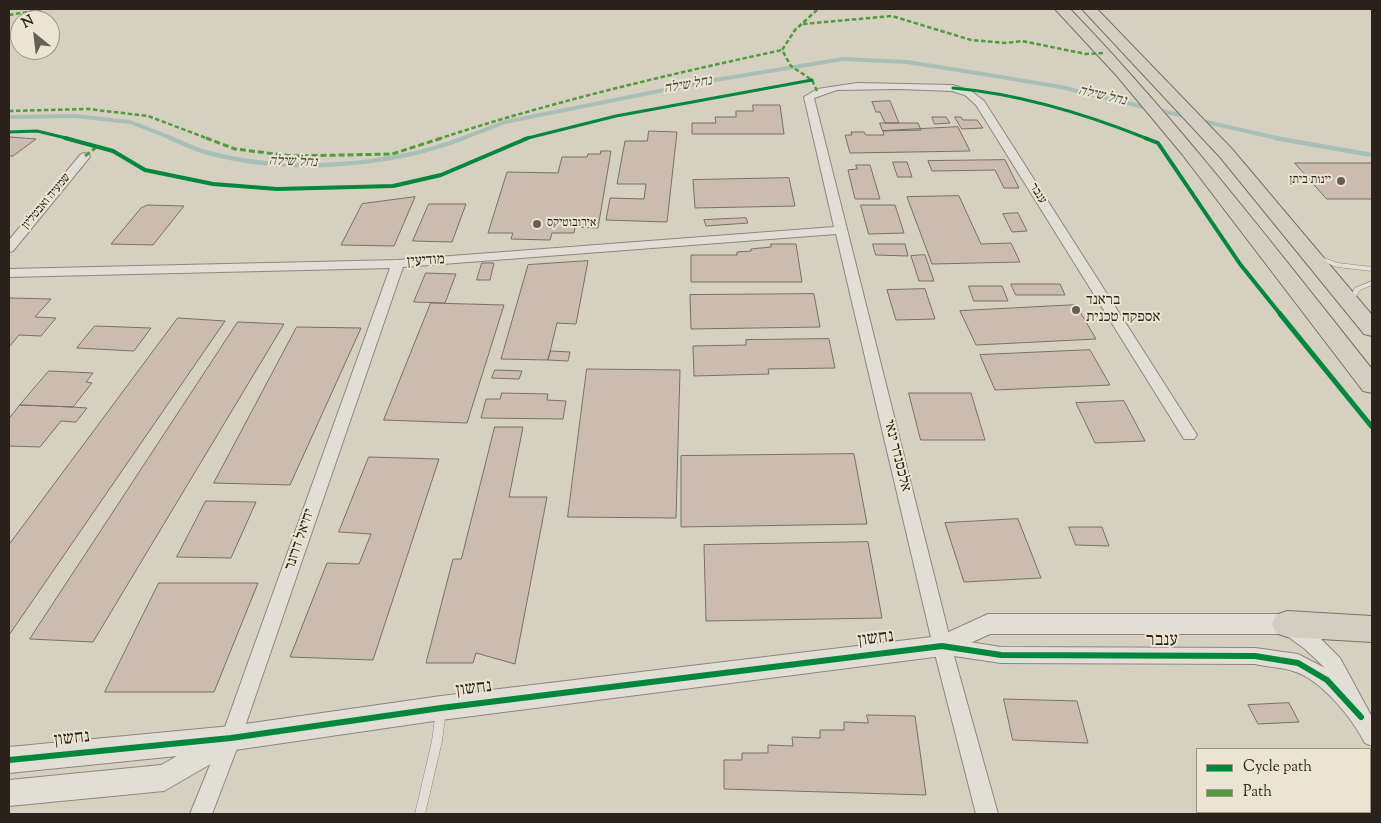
<!DOCTYPE html>
<html>
<head>
<meta charset="utf-8">
<style>
  body { margin:0 }
  #map { position:relative; width:1381px; height:823px; overflow:hidden; background:#d6d0c0; font-family:"Sorts Mill Goudy",serif }
  canvas { display:block }
  .frame { position:absolute; inset:0; border:10px solid #2d211c; pointer-events:none }
  .legend { position:absolute; left:1196px; top:748px; width:175px; height:65px; box-sizing:border-box; background:#eae4d1; border:1px solid #9e9689; margin:0; padding:6px 9px; list-style:none; font-size:15px; color:#2d211c }
  .legend li { display:flex; align-items:center; gap:10px; height:25px }
  .legend b { width:25px; border:1px solid #9e9689 }
  .north { position:absolute; left:10px; top:10px; width:50px; height:50px; box-sizing:border-box; background:#eae4d1; border:1px solid #9e9689; border-radius:50%; rotate:331deg; font-size:14px; font-weight:700; line-height:20px; text-align:center; color:#2d211c }
  .north::after { content:''; display:block; margin:auto; width:18px; height:22px; background:#685e55; clip-path:polygon(50% 0,100% 100%,50% 72%,0 100%) }
</style>
</head>
<body>
<div id="map">
<canvas width="1381" height="823"></canvas>
<div class="frame"></div>
<ul class="legend">
<li><b style="height:6px;background:#00873e"></b>Cycle path</li>
<li><b style="height:6px;background:#4f9b3e"></b>Path</li>
</ul>
<div class="north">N</div>
</div>
<script>
const g = document.querySelector('canvas').getContext('2d');
g.lineJoin = 'round';
function stroke(path, color, width, dash) { g.strokeStyle = color; g.lineWidth = width; g.lineCap = dash ? 'butt' : 'round'; g.setLineDash(dash || []); g.stroke(path); }
function fill(path, color) { g.fillStyle = color; g.fill(path, 'evenodd'); }
function write(font, color, halo, rows, align = 'center') {
  g.font = font + ' "Sorts Mill Goudy","Frank Ruhl Libre",serif'; g.lineWidth = 4; g.setLineDash([]); g.textBaseline = 'middle'; g.strokeStyle = halo; g.fillStyle = color; for (const [text, x, y, turn = 0] of rows) {
    g.save(); g.translate(x, y); g.rotate((+turn || 0) * Math.PI / 180); g.textAlign = isNaN(turn) ? turn : align; if (halo) g.strokeText(text, 0, 0); g.fillText(text, 0, 0); g.restore();
  }
}
stroke(new Path2D(`
  M1157,110l32,7
  M9,117l66,-1 55,6 44,17
  M1198,120l83,19
  M461,139l44,-17 204,-41 134,-22 64,3 76,12 78,13 87,21`), '#a8bfb8', 4);
stroke(new Path2D(`
  M170,138c13,5 26,12 39,15 78,21 180,14 255,-15
  M1275,138l97,17`), '#a8bfb8', 4.5);
const building = new Path2D(`
  M890,101l9,22h-14l-5,-11h-4l-4,-10z
  M753,105h27l4,29h-92v-11h24l-1,-6h21v-6h17z
  M932,117h14l4,6 -15,1z
  M955,117h6l2,3h14l6,8 -21,1z
  M880,123h38l3,7 -38,1z
  M958,127l12,24 -120,2 -5,-18h7l-1,-3h13l2,3h18l-1,-4z
  M649,131l28,1 -10,90 -61,-2 4,-22 34,1 2,-15h-29l8,-43h22z
  M9,137h1l26,2 -23,17h-4z
  M601,151h10l-13,77 -23,-1 -1,6h-22l-2,7 -39,-1 2,-6h-25l19,-61 51,1 4,-16h25l1,-3h12z
  M1005,160l14,28h-15l-9,-18 -63,1 -4,-10z
  M893,162h14l5,15h-14z
  M1295,163h77v36h-45z
  M856,165h14l10,34h-25l-7,-29 9,-1z
  M789,178l6,28 -100,2 -2,-28z
  M959,196l22,48 30,-1 9,19 -88,2 -25,-67z
  M415,197l-21,49 -53,-1 21,-41z
  M429,204h37l-14,38 -39,-1z
  M148,205l36,1 -31,39 -42,-1 30,-36z
  M861,205h34l9,28 -35,1z
  M1018,213l9,18 -15,1 -9,-18z
  M746,218l2,5 -42,3 -2,-6z
  M771,244h25l6,38h-111v-27h46v-3l14,-1v-2l20,-2z
  M873,244h32l3,12 -32,-1z
  M925,255l9,26h-15l-8,-25z
  M588,261l-12,63 -19,-1 -9,37 -47,-1 27,-94z
  M482,263h12l-4,17h-13z
  M426,273l30,1 -11,29 -31,-1z
  M1011,284h49l5,11h-49z
  M969,286h33l6,15h-34z
  M925,289l10,30 -39,1 -9,-30z
  M814,294l6,33 -129,2 -1,-34z
  M10,298l41,1 -16,18 21,1 -15,18 -22,-1 -10,12z
  M431,303l73,2 -37,118 -83,-3z
  M1076,305l20,34 -120,6 -16,-34z
  M178,318l47,3 -216,314v-90z
  M238,322l46,2 -191,318 -63,-3z
  M95,326l56,2 -17,23 -57,-3z
  M297,327l64,1 -71,157 -76,-2z
  M829,339l6,29 -67,1 1,5 -75,2 -1,-30 53,-1v-5z
  M1090,350l20,35 -115,5 -15,-35z
  M551,351l19,1 -2,9 -20,-1z
  M587,369l93,1 -4,148 -108,-1z
  M495,370l27,1 -3,8 -27,-1z
  M49,371l44,2 -7,9 6,1 -19,24 -53,-2z
  M502,393l46,1 -1,6 19,1 -3,18 -82,-1 5,-19h14z
  M909,393h62l14,47h-64z
  M1124,401l21,40 -50,2 -19,-40z
  M20,405l53,2 14,1 -11,14 -15,-1 -21,26 -31,-1v-27z
  M495,427h28l-14,70h38l-32,167 -39,-11 -3,10h-47l27,-104h8z
  M854,454l13,70 -186,3v-71z
  M369,457l70,2 -66,201 -83,-3 37,-94 32,1 12,-30 -32,-2z
  M206,501l50,1 -25,56 -54,-1z
  M1018,519l23,59 -77,4 -19,-59z
  M1069,527h33l7,19 -33,-1z
  M868,542l14,76 -176,3 -2,-76z
  M159,583h99l-44,109h-109z
  M1004,699l73,2 11,42 -75,-3z
  M1289,703l10,19 -41,2 -10,-19z
  M867,715l48,1 11,79 -202,-6v-29h18v-7h26v-8l25,1 -1,-9 28,1v-8h24v-8l24,1z`);
fill(building, '#ccbbb1');
stroke(building, '#767169', 1);
const service = new Path2D(`
  M1318,256l20,7 34,4v4l-35,-4 -21,-8v-2z
  M1372,281v4l-12,5 -8,13h-4l-1,-1 8,-14z
  M441,705l4,2 1,3 -4,31 -17,73h-10l17,-73 4,-31 1,-3z`);
const minor = new Path2D(`
  M857,83l96,2 18,6 13,10 213,334 -3,4h-10l-208,-334 -11,-10 -13,-4 -52,-2 -63,1 -23,8 136,541 51,8 254,1 43,6 27,14 -20,-19 -22,-16 -2,-6 2,-6 7,-2 29,18 21,21 32,59v29l-7,-3c-13,-25 -44,-64 -72,-72 -12,-4 -26,-4 -38,-7l-254,-1 -47,-7 44,158h-22l-43,-168 -97,-412 -433,33 -162,471 -29,76h-22l31,-76 169,-470 -381,9v-8l389,-9 436,-33 -30,-130 13,-8z
  M85,153l5,3 -1,2 -76,93 -4,1v-12l72,-86z`);
const tertiary = new Path2D(`
  M988,614h299l8,3 4,7 -4,7 -8,3h-297l-48,22 -501,64 -206,30 -71,41 -155,15v-26l152,-15 16,-9 -168,17v-26l222,-21 210,-30 499,-60z`);
const trunk = new Path2D(`
  M1055,9h15c109,113 204,237 302,360v24l-9,-2 -181,-237 -65,-78z
  M1082,9h15l135,140 140,166v21l-8,-2 -144,-177z
  M1287,611l85,5v26l-85,-5 -11,-4 -4,-9 4,-9z`);
stroke(service, '#8d887f', 1);
stroke(minor, '#8d887f', 2);
stroke(tertiary, '#8d887f', 2);
stroke(trunk, '#767169', 2);
fill(service, '#e0ded5');
fill(minor, '#e0ded5');
fill(tertiary, '#e0ded5');
fill(trunk, '#d4cdc1');
stroke(new Path2D(`
  M9,15l35,-6
  M803,24l89,-8 79,24 35,3 16,-2 64,13 18,-1
  M817,91l-5,-11 -21,-14 -9,-16 13,-20 23,-21
  M9,111l79,-2 60,7 61,23
  M438,139c113,-37 228,-64 344,-89`), '#4f9b3e', 2.5, [4.5, 2.5]);
stroke(new Path2D(`
  M206,138l29,11 57,7 100,-2 50,-16
  M85,156l13,-10`), '#4f9b3e', 3, [6, 3]);
stroke(new Path2D(`
  M953,88c67,6 133,26 195,51
  M9,132l28,-1 33,8
  M524,139l92,-23 196,-36`), '#00873e', 3);
stroke(new Path2D(`
  M65,138l48,13 32,19 68,14 64,5 116,-3 48,-11 87,-37
  M1145,138l13,5 82,121 41,51`), '#00873e', 4);
stroke(new Path2D(`
  M1280,314l92,113`), '#00873e', 5);
stroke(new Path2D(`
  M9,760l222,-22 210,-30 501,-62 59,9 254,1 43,7 29,17 34,37`), '#00873e', 6);
for (const [x, y, r, color] of [
  [1341,181,5,"#685e55"],
  [537,224,5,"#685e55"],
  [1076,310,5,"#685e55"]
]) { const dot = new Path2D(); dot.arc(x, y, r, 0, 2 * Math.PI); g.fillStyle = color; g.fill(dot); stroke(dot, '#eae4d1', 2); }
write('12px', '#2d211c', '#eae4d1', [
  ["יינות ביתן",1331,181],
  ["אירובוטיקס",547,224,"left"]
], 'right');
write('12px', '#2d211c', '#eae4d1', [
  ["ענבר",1037,194,58],
  ["שמעיה ואבטליון",47,202,-50]
]);
write('italic 14px', '#4c4e4a', '#eae4d1', [
  ["נחל שילה",688,86,-10],
  ["נחל שילה",1102,97,13],
  ["נחל שילה",293,163,2]
]);
write('15px', '#2d211c', '#eae4d1', [
  ["מודיעין",426,262,-4],
  ["אלכסנדר ינאי",896,456,76],
  ["יחיאל דרזנר",301,540,-71]
]);
write('15px', '#2d211c', '#eae4d1', [
  ["בראנד",1086,301],
  ["אספקה טכנית",1086,318]
], 'left');
write('18px', '#2d211c', '#eae4d1', [
  ["נחשון",876,640,-7],
  ["ענבר",1162,642],
  ["נחשון",474,690,-7],
  ["נחשון",72,740,-6]
]);
</script>
</body>
</html>
